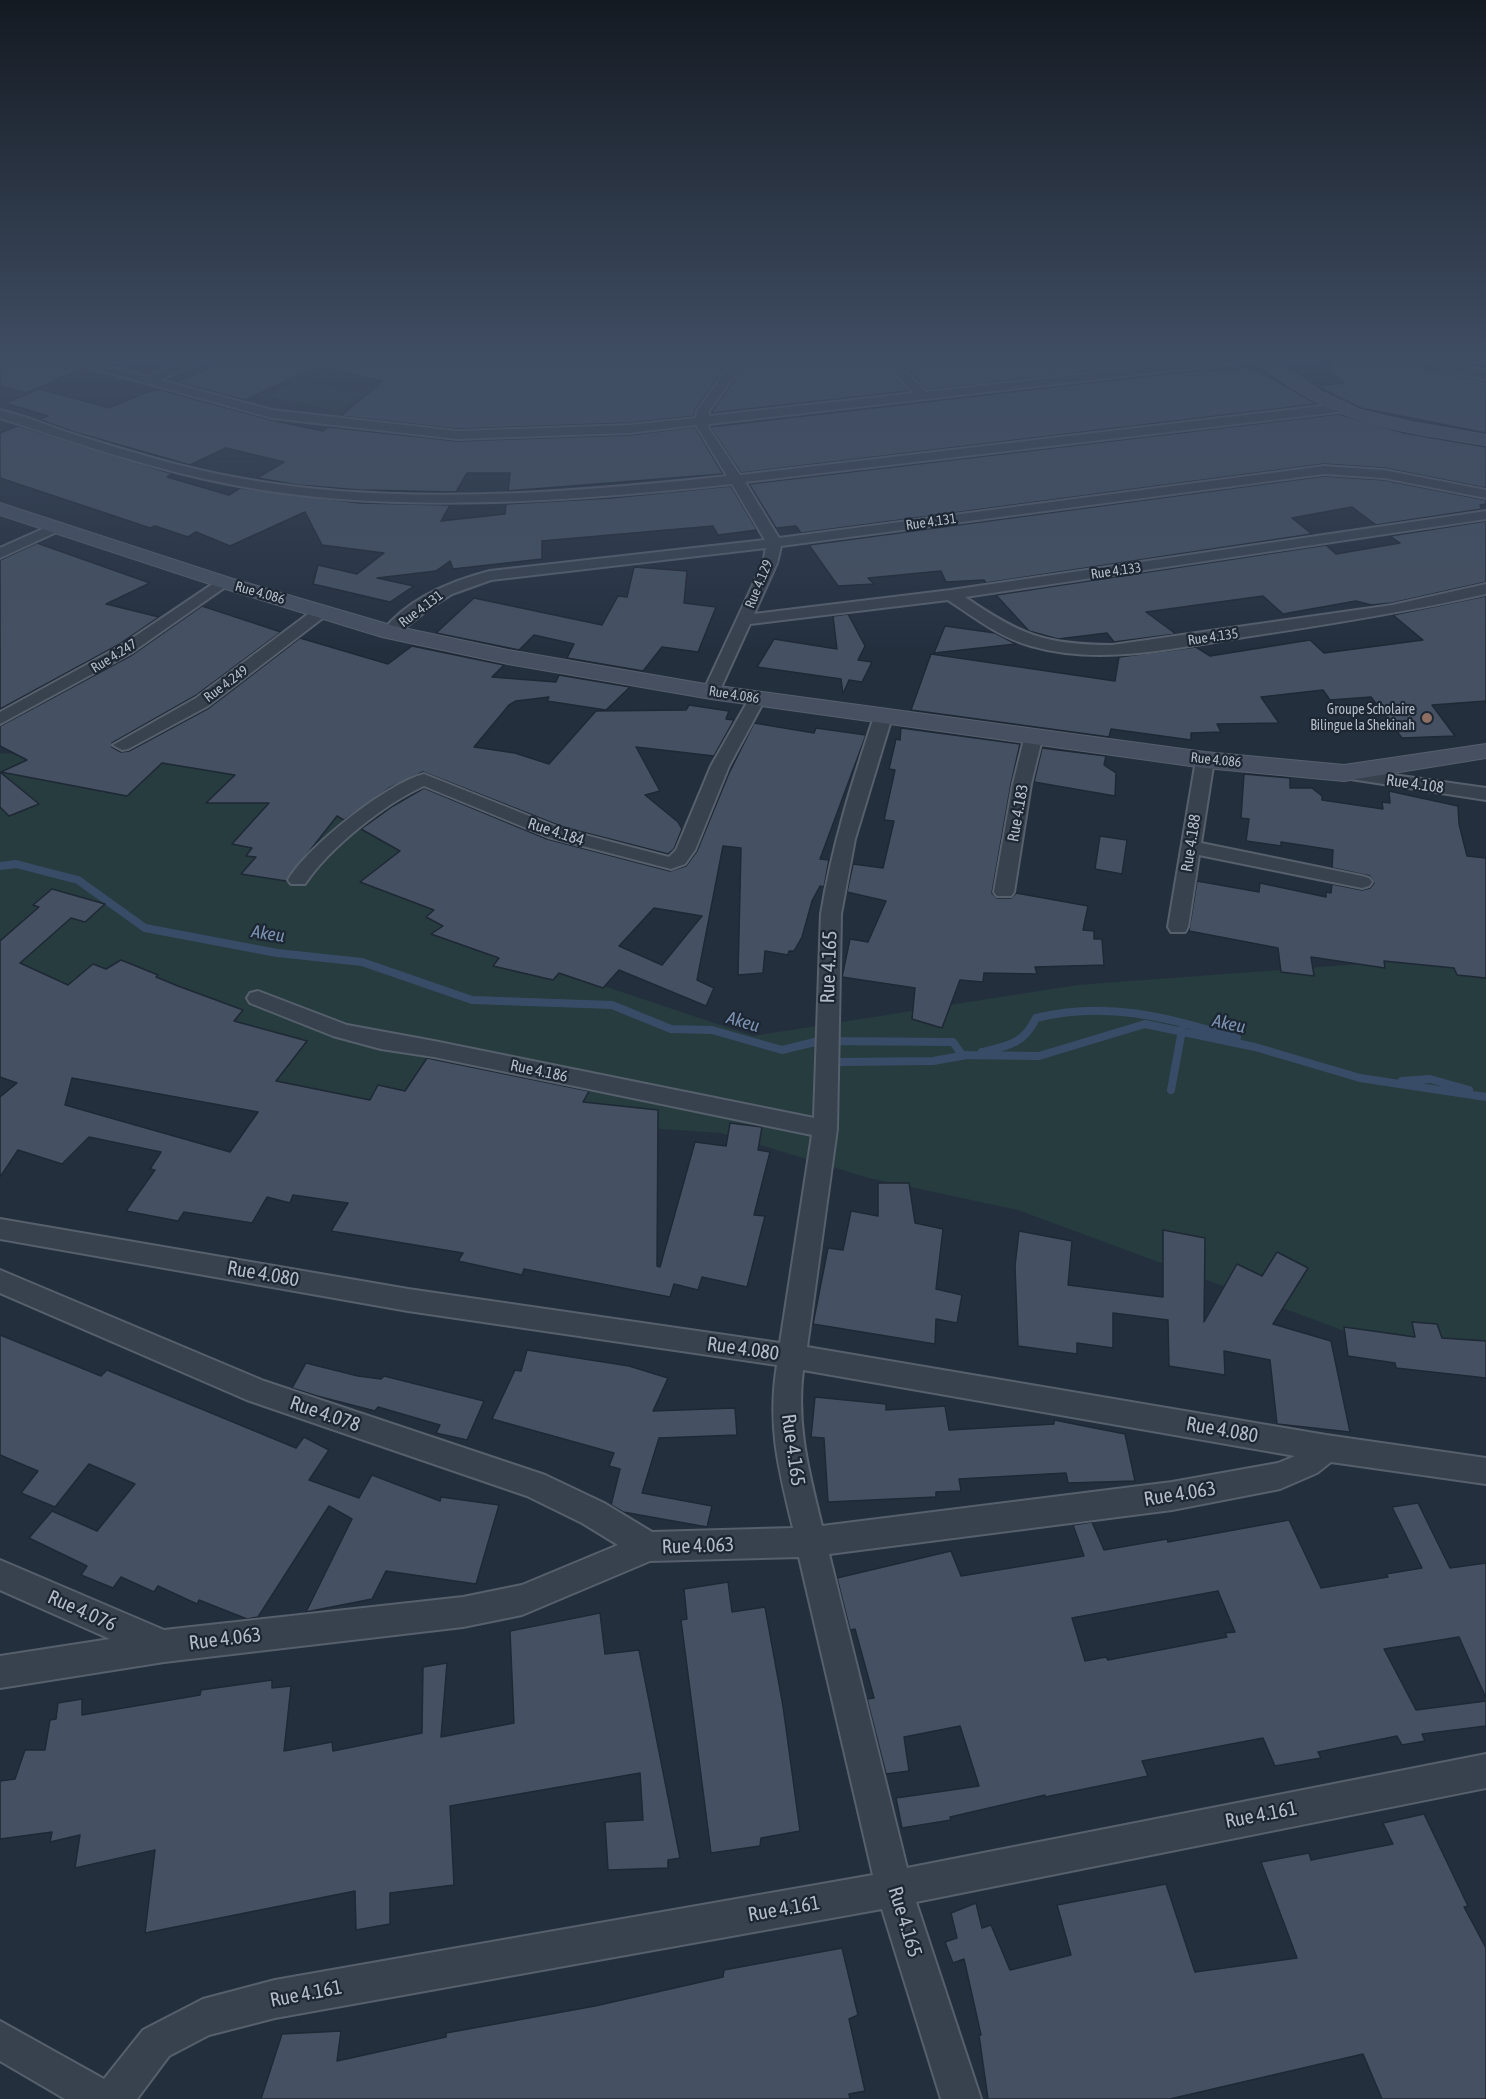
<!DOCTYPE html>
<html>
<head>
<meta charset="utf-8">
<style>
  body { margin:0 }
  canvas { display:block; background:#242f3e }
</style>
</head>
<body>
<canvas width="1486" height="2099"></canvas>
<script>
const g = document.querySelector('canvas').getContext('2d');
g.lineJoin = 'round';
function fill(path, color) { g.fillStyle = color; g.fill(path, 'evenodd'); }
function stroke(path, color, width, dash) { g.strokeStyle = color; g.lineWidth = width; g.lineCap = dash ? 'butt' : 'round'; g.setLineDash(dash || []); g.stroke(path); }
function write(font, color, halo, rows, align = 'center') {
  g.font = font + ' "Asap Condensed",sans-serif'; g.lineWidth = 4.5; g.setLineDash([]); g.textBaseline = 'middle'; g.strokeStyle = halo; g.fillStyle = color; for (const [text, x, y, turn = 0] of rows) {
    g.save(); g.translate(x, y); g.rotate((+turn || 0) * Math.PI / 180); g.textAlign = isNaN(turn) ? turn : align; if (halo) g.strokeText(text, 0, 0); g.fillText(text, 0, 0); g.restore();
  }
}
fill(new Path2D(`
  M296,381l69,13 -27,17 -71,-14z
  M286,739l274,54 -22,51 3,121 212,71 324,-51 351,-26 58,14v392l-144,-35 -324,-120 -149,-32 -148,-45 -405,-28 -316,-100v-252l117,8z`), '#263c3f');
stroke(new Path2D(`
  M0,866l16,-2 62,16 67,48 132,25 85,9 110,38 140,5 59,24 41,1 70,20 37,-9 134,1 9,13 77,1 106,-32 110,23 105,31 126,19
  M982,1052c26,-6 42,-8 54,-34 73,-18 131,0 201,20
  M841,1062l92,-1 34,-6
  M1402,1081l28,-2 39,11
  M1171,1090l11,-60`), '#394c67', 8);
const building = new Path2D(`
  M0,357h50l33,11 -56,25 -27,-7z
  M236,357h258l-3,4 7,5 14,-9h221l-38,53 -1,6 -65,7 -172,6 -116,-13 42,-35 -67,-14 -71,33 -68,-18z
  M750,357h448l2,2 -273,31 -18,-19 10,-6 -9,-7 -21,12 20,21 -198,22z
  M1355,357h54l23,14 8,-2 14,6 32,6v52l-125,-25 -44,-22 28,-3 -18,-15 6,-1 -10,-6z
  M1251,367l66,37 -576,69 -31,-46 498,-58 2,2z
  M40,389l69,19 41,-17 11,-1 110,30 52,11 5,-4 129,14 172,-6 66,-8 28,47 -215,17 2,-18h-43l-11,19 -97,-2 -61,-5 -41,-7 27,-16 -58,-14 -36,17 -116,-33 -36,-13 10,-3 -43,-13z
  M1339,414l65,19 82,14v41l-102,-20 -60,-4 -523,69 -5,-7 -20,2 -27,-44z
  M18,426l155,48 -6,3 62,18 11,-7 120,15 90,2 -9,16 64,-7 1,-10 105,-6 120,-12 26,44 -39,5 -5,-9 -171,15v18l-89,10 -3,-8 -14,10 -59,7 37,8 -24,16 -77,-18 5,-19 39,9 27,-21 -62,-8 -17,-33 -75,34 -34,-14 -8,5 -33,-11 -5,2 -150,-50v-45z
  M1324,476l60,4 102,20v4l-6,1 2,4 -106,16 -24,-18 -60,11 20,16 -326,49 -2,-3 -38,2 -5,-11 -73,7 6,6 -36,2 -29,-41z
  M1486,521v61l-94,21 -21,2 -15,-4 -73,13 -20,-18 -117,16 30,22 -62,8 -7,-9 -49,6 -29,-8 -33,-36 330,-50 10,9 64,-11 -10,-7z
  M37,543l113,40 -44,21 53,13 -41,28 -118,64v-149z
  M634,567l53,4 -3,32 32,4 -18,45 -36,-5 -19,24 -76,-13 7,-14 -40,-9 -15,15 -83,-17 38,-35 128,27 16,-29 9,1z
  M1486,596v105l-54,4 23,31 -53,2 -31,-41 -41,3 -7,-10 -62,7 18,26 -62,1 4,8 -30,1v7l-80,-11 -2,8 -198,-27 20,-56 184,27 4,-24 77,-10 14,9 100,-16 14,13 99,-13 -30,-25z
  M202,606l79,26 -86,64 -83,47v4l9,5 8,-1 80,-43 91,-70 88,26 24,-18 92,19 -12,12 64,5 3,-7 71,12 -24,23 -59,-9 2,-4 -33,4 -7,4 -35,42 41,6 34,11 47,-53 90,-1 3,-5 40,6 -3,8 8,1 -20,36 -78,-9 24,44 -15,4 33,27 4,7 -8,20 -6,5 -105,-27 -140,-55 -34,16 -45,32 -7,-4 -51,65 -45,-7 15,-17 -10,-1 6,-8 -20,-4 37,-41h-63l29,-28 -73,-12 -35,33 -126,-24 26,-12 -27,-14v-20l132,-71z
  M848,614l17,32 -7,14 14,2 -10,20 -13,-2 -6,14 -2,-15 -84,-12 17,-28 63,10 -4,-33z
  M945,626l50,7 21,11 -82,9z
  M754,723l60,10 2,-5 50,7 -46,124 9,1 -5,27 -4,-1 -8,15 -10,36 -8,14h-5l-1,4 -23,-4 -2,22 -25,2 3,-127 -18,-2 -26,134 17,8 -8,18 -87,-36 -16,18 -44,-15 -6,7 -60,-14 6,-8 -68,-24 12,-8 -17,-9 8,-7 -74,-28 40,-31 -39,-22 32,-23 31,-18 123,51 123,32 16,-5 11,-15 32,-78zM654,908l48,8 -40,49 -43,-19z
  M901,728l119,16 -9,40 -19,109 5,5h14l5,-5 72,13 -5,24 11,1v8h8l2,26 -69,2 2,7 -53,-1 -1,9 -23,-2 -18,48 -30,-9 3,-31 -73,-11 8,-38 18,3 18,-41 -39,-9 6,-28 30,4 11,-47 -10,-1 11,-50 -6,-1 7,-30 4,1z
  M1042,748l64,8 -2,9 12,8 -1,23 -81,-14z
  M0,772l39,32 -30,12 -9,-9z
  M1244,774l46,4v10h22l10,8v4l61,9 -1,-7 8,1 -1,-12 69,15 1,18 8,32 19,2v120l-29,-3 -3,-7 -70,-7 1,7 -74,-11 3,19 -33,-4 -3,-24 -89,-17 8,-50 62,11 1,-9 66,14v-5l5,1 1,-9 30,6 8,-2 4,-5 -4,-7 -38,-8 1,-18 -52,-8v4l-35,-5 3,-22 -8,-1z
  M1100,836l27,4 -5,34 -27,-5z
  M52,889l53,15 -20,18 -14,-4 -51,45 48,22 25,-21 13,5 15,-9 37,15 -2,2 22,9 65,24 -9,11 73,20 -31,40 94,19 8,-15 27,6 22,-33 162,33 -6,11 75,8 -1,156 3,1 35,-125 31,4 4,-23 32,4 -4,23 12,2 -16,63 11,1 -18,71 -45,-10 -4,13 -24,-6 -4,13 -146,-28 -2,6 -64,-14 5,-8 -132,-22 17,-28 -55,-8 -3,8 -23,-6 -15,26 -68,-11 -6,9 -52,-10 29,-41 -5,-1 11,-17 -72,-15 -27,27 -44,-14 -18,27v-80l17,-14 -17,-6v-136l39,-34 -6,-2zM72,1078l186,34 -28,40 -165,-47z
  M878,1183h31l6,40 28,6 -7,60 26,6 -5,28 -21,-4 -1,25 -122,-20 15,-76 15,2 8,-39 27,5z
  M1163,1230l42,8 -1,84 33,-58 25,12 15,-24 31,16 -35,56 58,17 19,91 -73,-8 -7,-64 -46,-9 1,24 -56,-9 -1,-46 -55,-7v35l-36,-5v11l-59,-8 -3,-80 4,-35 53,10 -4,44 95,12z
  M1412,1322l25,2 5,14 44,3v37l-90,-10 -1,-5 -47,-7 -4,-29 71,10z
  M0,1335l101,41 6,-6 189,78 8,-11 25,13 -20,30 50,18 13,-23 68,26 1,-4 58,8 -23,79 -90,-13 -14,28 -66,13 46,-93 -23,-13 -71,111 -11,2 -48,-19 -2,4 -39,-18 -4,6 -33,-15 -8,11 -32,-13 6,-9 -58,-28 23,-27 45,20 38,-47 -46,-20 -34,43 -34,-14 17,-22 -38,-16z
  M527,1350l102,16 39,12 -15,33 82,-3 2,27 -78,3 -17,55 70,13 -5,21 -84,-15 -12,-7 9,-36 -11,-3 5,-13 -122,-34 23,-49 6,1z
  M306,1363l52,13 23,3 3,-3 100,25 -17,39 -31,-7 4,-8 -62,-18 -3,4 -58,-15 -25,-8z
  M815,1397l71,7v6l59,-4 4,24 105,-6v-4l71,14 10,47 -67,2 -2,-10 -107,6 2,12 -25,1v5l-108,5 -4,-64 -13,-1z
  M1418,1503l32,65 36,-5v135l-27,-61 -75,12 32,61 70,-9v25l-64,8 3,7 -23,4 -5,-9 -79,16 3,6 -46,8 -12,-28 -121,23 6,15 -103,21v-2l-95,22 1,3 -49,8 -6,-30 83,-12 -19,-60 -56,11 5,34 -23,3 -19,-75 7,-1 -19,-69 -5,1 -13,-52 114,-27 10,25 123,-20 -11,-31 19,-3 12,28 63,-11 1,3 121,-22 32,68 67,-11 -2,-3 36,-6 -30,-61zM1218,1591l17,41 -10,1 2,4 -119,23 -2,-3 -21,4 -13,-43z
  M728,1582l4,30 33,-5 18,99 17,125 -39,7 -1,8 -49,7 -30,-233 6,-1 -3,-30z
  M600,1613l5,41 34,-4 41,208 -12,2v8l-60,2 -3,-48 38,-2 -3,-47 -190,33 4,79 -64,8v31l-34,6 -1,-39 -210,42 10,-83 -80,18 5,-33 -30,7 2,-10 -52,7v-58l15,-2 10,-29h20l5,-30 6,-1 2,-16 24,-4v16l118,-20 1,-5 71,-10v8l19,-2 -7,65 48,-9 1,9 89,-18 1,-66 24,-4 -6,74 73,-14 -4,-92z
  M1424,1814l44,92 -4,1 22,41v151h-104l-19,-45 -193,45h-182l-9,-64h2l-17,-76 -11,4 -8,-21 12,-4 -6,-25 25,-10 6,25 9,-3 19,45 61,-15 -14,-50 109,-21 29,88 102,-14 -36,-96 48,-9 2,7 82,-16 -10,-21z
  M842,1948l16,67 -9,4 16,72 -16,3 1,5h-589l21,-65 59,-3 -4,30 109,-24v-4l149,-27 128,-29 1,-7z`);
fill(building, '#455162');
stroke(building, '#1f2835', 1.5);
const street = new Path2D(`
  M52,357h19l77,20 45,-20h15l-48,23 112,30 185,21 172,-6 67,-7 1,-7 39,-54h12l-39,54v5l205,-23 -23,-23 20,-10 6,4 -12,7 21,21 309,-35h35l-6,3 -555,64 -1,3 32,48 598,-71 6,4 -6,4 -593,70 34,56 545,-72 60,4 102,20v8l-102,-20 -60,-4 -543,72 -4,17 -23,51 197,-24 535,-79v8l-521,78c55,38 81,48 147,48l280,-40 94,-21v10c-80,18 -161,31 -242,43 -70,11 -143,29 -213,9 -32,-9 -56,-28 -83,-46l-198,24 -31,68 -8,5 -8,-5 60,-129 3,-15 -275,32 -39,14 -21,13 -35,28h-12l-2,-3c25,-33 69,-51 108,-61l275,-31 -33,-56c-157,17 -337,31 -493,2 -81,-15 -160,-42 -239,-68v-8c25,6 49,16 73,24 55,17 110,34 166,44 155,29 332,15 488,-2l-31,-51 -67,8 -172,6 -185,-21z
  M497,357h13l-11,7 -6,-3z
  M1422,357c21,-1 42,11 64,14v8l-32,-6z
  M56,523l5,1v6l-61,28v-10z
  M223,577l8,5 -3,3 -97,68 -131,71v-12l119,-65z
  M322,606l8,5 -2,3 -120,92 -80,43 -6,1 -9,-5 83,-47 120,-90z
  M757,694l8,5 -36,67 -34,84 -10,14 -14,5 -123,-32 -124,-51c-40,18 -95,62 -119,98h-14l-3,-4c19,-33 99,-97 136,-106l138,55 107,28 7,-7 35,-84 38,-67z
  M883,712l9,5 -37,122 -14,75 -4,215 -30,218 519,88 160,23v26l-155,-22 -14,11 -37,16 -108,21 -343,44 78,314 579,-114v34l-570,114 65,197h-40l-59,-190 -607,109 -66,17 -40,21 -32,43h-72l-65,-38v-40l104,58 39,-49 60,-31 72,-19 598,-105 -74,-318 -149,4 -128,54 -59,12 -299,35 -164,26v-32l110,-17 -110,-49v-30l164,70 299,-33 59,-12 96,-40 -36,-22 -55,-27 -280,-96 -247,-107v-23l264,111 281,94 59,28 48,29 141,-4c-14,-58 -26,-102 -16,-163l-369,-54 -408,-72v-20l408,70 372,54 32,-208 -378,-78 -53,-8 -48,-13 -83,-33 -3,-5 3,-5 8,-2 89,34 87,16 380,77 7,-204c11,-68 31,-132 53,-197zM803,1370l492,86 -17,7 -106,19 -350,44c-13,-54 -26,-100 -19,-156z
  M1034,730l9,5 -12,49 -17,108 -3,4h-14l-3,-4 19,-108 12,-49z
  M1205,755l9,5 -13,83 161,33 7,2 3,4 -3,4 -7,2 -163,-33 -11,72 -3,5h-14l-3,-5 28,-167z
  M1344,768l142,20v12l-148,-23 -3,-4 3,-4z`);
const secondary = new Path2D(`
  M1252,357h18l53,36 37,17 50,12 76,13v10c-75,-12 -142,-19 -205,-65 -10,-7 -22,-14 -29,-23z
  M0,503l230,75 164,48 114,24 203,35 494,67 139,13 142,-21v14l-142,23 -139,-13 -494,-69 -203,-35 -126,-27 -166,-51 -216,-71z`);
stroke(street, '#565f6c', 4);
stroke(secondary, '#565f6c', 2);
fill(street, '#38414e');
fill(secondary, '#465061');
const sky = g.createLinearGradient(0, 0, 0, 651);
sky.addColorStop(0, '#141a22');
sky.addColorStop(0.55, '#3f4d63');
sky.addColorStop(1, '#3f4d6300');
g.fillStyle = sky;
g.fillRect(0, 0, 1486, 651);
for (const [x, y, r, color] of [
  [1427,718,6,"#8d6e63"]
]) { const dot = new Path2D(); dot.arc(x, y, r, 0, 2 * Math.PI); g.fillStyle = color; g.fill(dot); stroke(dot, '#1d2633', 2); }
write('14px', '#b4bcc9', '#1d2633', [
  ["Rue 4.131",931,522,-8],
  ["Rue 4.133",1116,571,-8],
  ["Rue 4.129",759,584,-68],
  ["Rue 4.086",260,593,16],
  ["Rue 4.131",421,609,-37],
  ["Rue 4.135",1213,637,-8],
  ["Rue 4.247",114,656,-32],
  ["Rue 4.249",226,684,-37],
  ["Rue 4.086",734,695,9],
  ["Rue 4.086",1216,760,6]
]);
write('14px', '#b4bcc9', '#1d2633', [
  ["Groupe Scholaire",1415,710],
  ["Bilingue la Shekinah",1415,726]
], 'right');
write('16px', '#b4bcc9', '#1d2633', [
  ["Rue 4.108",1415,784,8],
  ["Rue 4.183",1018,813,-80],
  ["Rue 4.184",556,832,18],
  ["Rue 4.188",1191,843,-81],
  ["Rue 4.186",539,1071,12]
]);
write('italic 18px', '#7c92b1', '#1d2633', [
  ["Akeu",268,934,9],
  ["Akeu",743,1022,16],
  ["Akeu",1229,1024,12]
]);
write('20px', '#b4bcc9', '#1d2633', [
  ["Rue 4.165",829,967,-88],
  ["Rue 4.080",263,1274,10],
  ["Rue 4.080",743,1349,8],
  ["Rue 4.078",325,1414,19],
  ["Rue 4.080",1222,1430,10],
  ["Rue 4.165",793,1450,82],
  ["Rue 4.063",1180,1494,-9],
  ["Rue 4.063",698,1546,-2],
  ["Rue 4.076",82,1611,24],
  ["Rue 4.063",225,1639,-7],
  ["Rue 4.161",1261,1815,-11],
  ["Rue 4.161",784,1909,-10],
  ["Rue 4.165",905,1922,73],
  ["Rue 4.161",306,1994,-11]
]);
</script>
</body>
</html>
